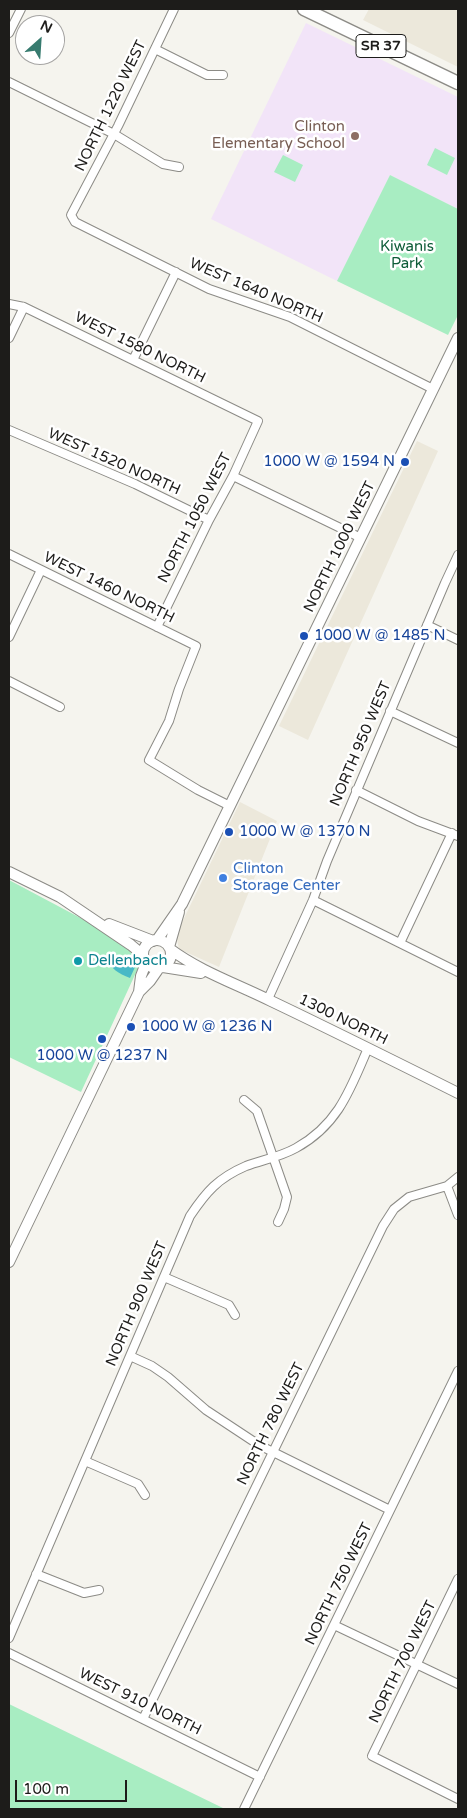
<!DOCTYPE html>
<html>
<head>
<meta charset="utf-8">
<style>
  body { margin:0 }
  #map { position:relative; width:467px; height:1818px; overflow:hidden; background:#f5f4ee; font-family:"Varela Round",sans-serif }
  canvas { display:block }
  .frame { position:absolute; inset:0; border:10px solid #1d1c1a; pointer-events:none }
  .north { position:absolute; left:15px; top:15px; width:50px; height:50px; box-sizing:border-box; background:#fff; border:1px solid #a5a4a3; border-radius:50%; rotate:26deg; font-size:14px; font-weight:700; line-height:20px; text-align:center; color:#1d1c1a }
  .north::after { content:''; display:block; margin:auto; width:18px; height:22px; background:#377b6f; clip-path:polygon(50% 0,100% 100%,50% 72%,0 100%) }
  .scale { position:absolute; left:15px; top:1780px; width:112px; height:22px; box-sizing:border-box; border:2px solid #1d1c1a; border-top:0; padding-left:6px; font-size:15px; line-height:18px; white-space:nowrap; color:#1d1c1a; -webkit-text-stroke:4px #fff; paint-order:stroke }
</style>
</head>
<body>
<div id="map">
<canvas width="467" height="1818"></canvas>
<div class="frame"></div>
<div class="north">N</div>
<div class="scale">100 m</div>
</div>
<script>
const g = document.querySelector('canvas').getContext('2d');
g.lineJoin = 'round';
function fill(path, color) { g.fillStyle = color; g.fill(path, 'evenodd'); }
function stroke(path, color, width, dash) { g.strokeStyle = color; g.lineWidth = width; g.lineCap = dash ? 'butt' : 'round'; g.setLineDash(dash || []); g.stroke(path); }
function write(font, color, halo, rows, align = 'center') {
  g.font = font + ' "Varela Round",sans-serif'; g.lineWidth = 5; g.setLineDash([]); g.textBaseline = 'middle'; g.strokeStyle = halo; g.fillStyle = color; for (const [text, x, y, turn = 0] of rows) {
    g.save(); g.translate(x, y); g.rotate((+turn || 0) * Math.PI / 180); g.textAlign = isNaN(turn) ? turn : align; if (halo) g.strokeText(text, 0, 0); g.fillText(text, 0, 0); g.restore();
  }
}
fill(new Path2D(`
  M369,9h89v58l-95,-47z
  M417,441l21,10 -130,289 -29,-14z
  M240,802l37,19 -58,146 -40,-18 -3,-14z`), '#ece8db');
fill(new Path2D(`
  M306,23l152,74v112l-68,-34 -53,106 -126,-62z`), '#f2e4f8');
fill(new Path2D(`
  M435,148l20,10 -8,17 -20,-10z
  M283,155l20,10 -8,17 -21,-10z
  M390,175l68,34v106l-10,20 -111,-54z
  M9,880l81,43 41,25 8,18 -58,126 -72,-35z
  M9,1704l216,105h-216z`), '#a8edc2');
fill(new Path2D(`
  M107,957h26l3,8 -6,13c-12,-5 -19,-8 -23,-21z`), '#48b9c6');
const minor = new Path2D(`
  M174,9l-56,117 -47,89 4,7 134,67 81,28 143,72
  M9,33l12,-24
  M155,49l52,26h16
  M9,82l105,52 49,30 16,3
  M9,304l15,3 234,114 -25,55 -24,44 -52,107
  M9,338l15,-31
  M133,360l43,-88
  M9,430l126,54 74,36
  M233,476l128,62
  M9,554l187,92 -17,43 -10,32 -20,39 49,30 32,16
  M427,625l31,15
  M9,637l32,-67
  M9,681l51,26
  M390,711l68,32
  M356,790l62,31 40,15
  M313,900l145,72
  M400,943l52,-110
  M268,999l45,-99 14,-39 118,-278 13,-28
  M244,1100l13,11 30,86 -3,12 -6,13
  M447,1186l11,29
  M164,1277l65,28 6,10
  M130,1356l22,10 16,11 38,33 53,35 131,65
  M85,1461l53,23 7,11
  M36,1574l48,19 15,-3
  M458,1579l-86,177 86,43
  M334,1625l124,59
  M9,1638l181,-422c16,-24 28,-38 56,-50 16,-6 34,-9 50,-18 42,-23 54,-58 72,-100
  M9,1653l251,124
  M143,1719l240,-493 11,-17 15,-12 38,-11 11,-9
  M244,1809l214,-438`);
const tertiary = new Path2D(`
  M9,872l51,25 71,48 12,10
  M109,924l44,17
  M157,940l25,-36 276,-566
  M143 954a14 14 0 1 1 28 0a14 14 0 1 1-28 0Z
  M169,947l10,-35
  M170,949c31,23 67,35 101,52 63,30 125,61 187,92
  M163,967l38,6
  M139,992l11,-11 9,-13
  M9,1262l130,-270 2,-16 5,-13`);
const primary = new Path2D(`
  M304,9l154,74`);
stroke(minor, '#8c8b86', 10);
stroke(tertiary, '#8c8b86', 12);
stroke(primary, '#8c8b86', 15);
stroke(minor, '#fff', 8);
stroke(tertiary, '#fff', 10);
stroke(primary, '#fff', 12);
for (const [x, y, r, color] of [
  [355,136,5,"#8d6e63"],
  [405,462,5,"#1a4fb4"],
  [304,636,5,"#1a4fb4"],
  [229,832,5,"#1a4fb4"],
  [223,878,5,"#3f7fe0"],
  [78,961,5,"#0f9aa8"],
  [131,1027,5,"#1a4fb4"],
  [102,1039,5,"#1a4fb4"]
]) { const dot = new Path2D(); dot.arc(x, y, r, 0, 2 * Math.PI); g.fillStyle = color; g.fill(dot); stroke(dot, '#fff', 2); }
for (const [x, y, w] of [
  [381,46,50]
]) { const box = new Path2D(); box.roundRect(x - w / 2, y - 11.5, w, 23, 4); g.fillStyle = '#fff'; g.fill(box); stroke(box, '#1d1c1a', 1); }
write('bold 14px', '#1d1c1a', null, [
  ["SR 37",381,46]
]);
write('15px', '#1d1c1a', '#fff', [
  ["NORTH 1220 WEST",111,106,-64],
  ["WEST 1640 NORTH",256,291,23],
  ["WEST 1580 NORTH",140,348,26],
  ["WEST 1520 NORTH",114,462,24],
  ["NORTH 1050 WEST",195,518,-63],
  ["NORTH 1000 WEST",340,547,-64],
  ["WEST 1460 NORTH",109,588,26],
  ["NORTH 950 WEST",361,744,-67],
  ["1300 NORTH",343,1020,26],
  ["NORTH 900 WEST",137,1304,-67],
  ["NORTH 780 WEST",271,1424,-64],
  ["NORTH 750 WEST",339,1584,-64],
  ["NORTH 700 WEST",403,1662,-64],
  ["WEST 910 NORTH",140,1702,26]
]);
write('15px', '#785e54', '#fff', [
  ["Clinton",345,127],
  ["Elementary School",345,144]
], 'right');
write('15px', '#0e5c38', '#fff', [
  ["Kiwanis",407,247],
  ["Park",407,264]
]);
write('15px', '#164399', '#fff', [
  ["1000 W @ 1594 N",395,462,"right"],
  ["1000 W @ 1485 N",314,636],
  ["1000 W @ 1370 N",239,832],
  ["1000 W @ 1236 N",141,1027],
  ["1000 W @ 1237 N",102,1056,"center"]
], 'left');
write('15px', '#366cbe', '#fff', [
  ["Clinton",233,869],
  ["Storage Center",233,886]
], 'left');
write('15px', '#0d838f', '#fff', [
  ["Dellenbach",88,961]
], 'left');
</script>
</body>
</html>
